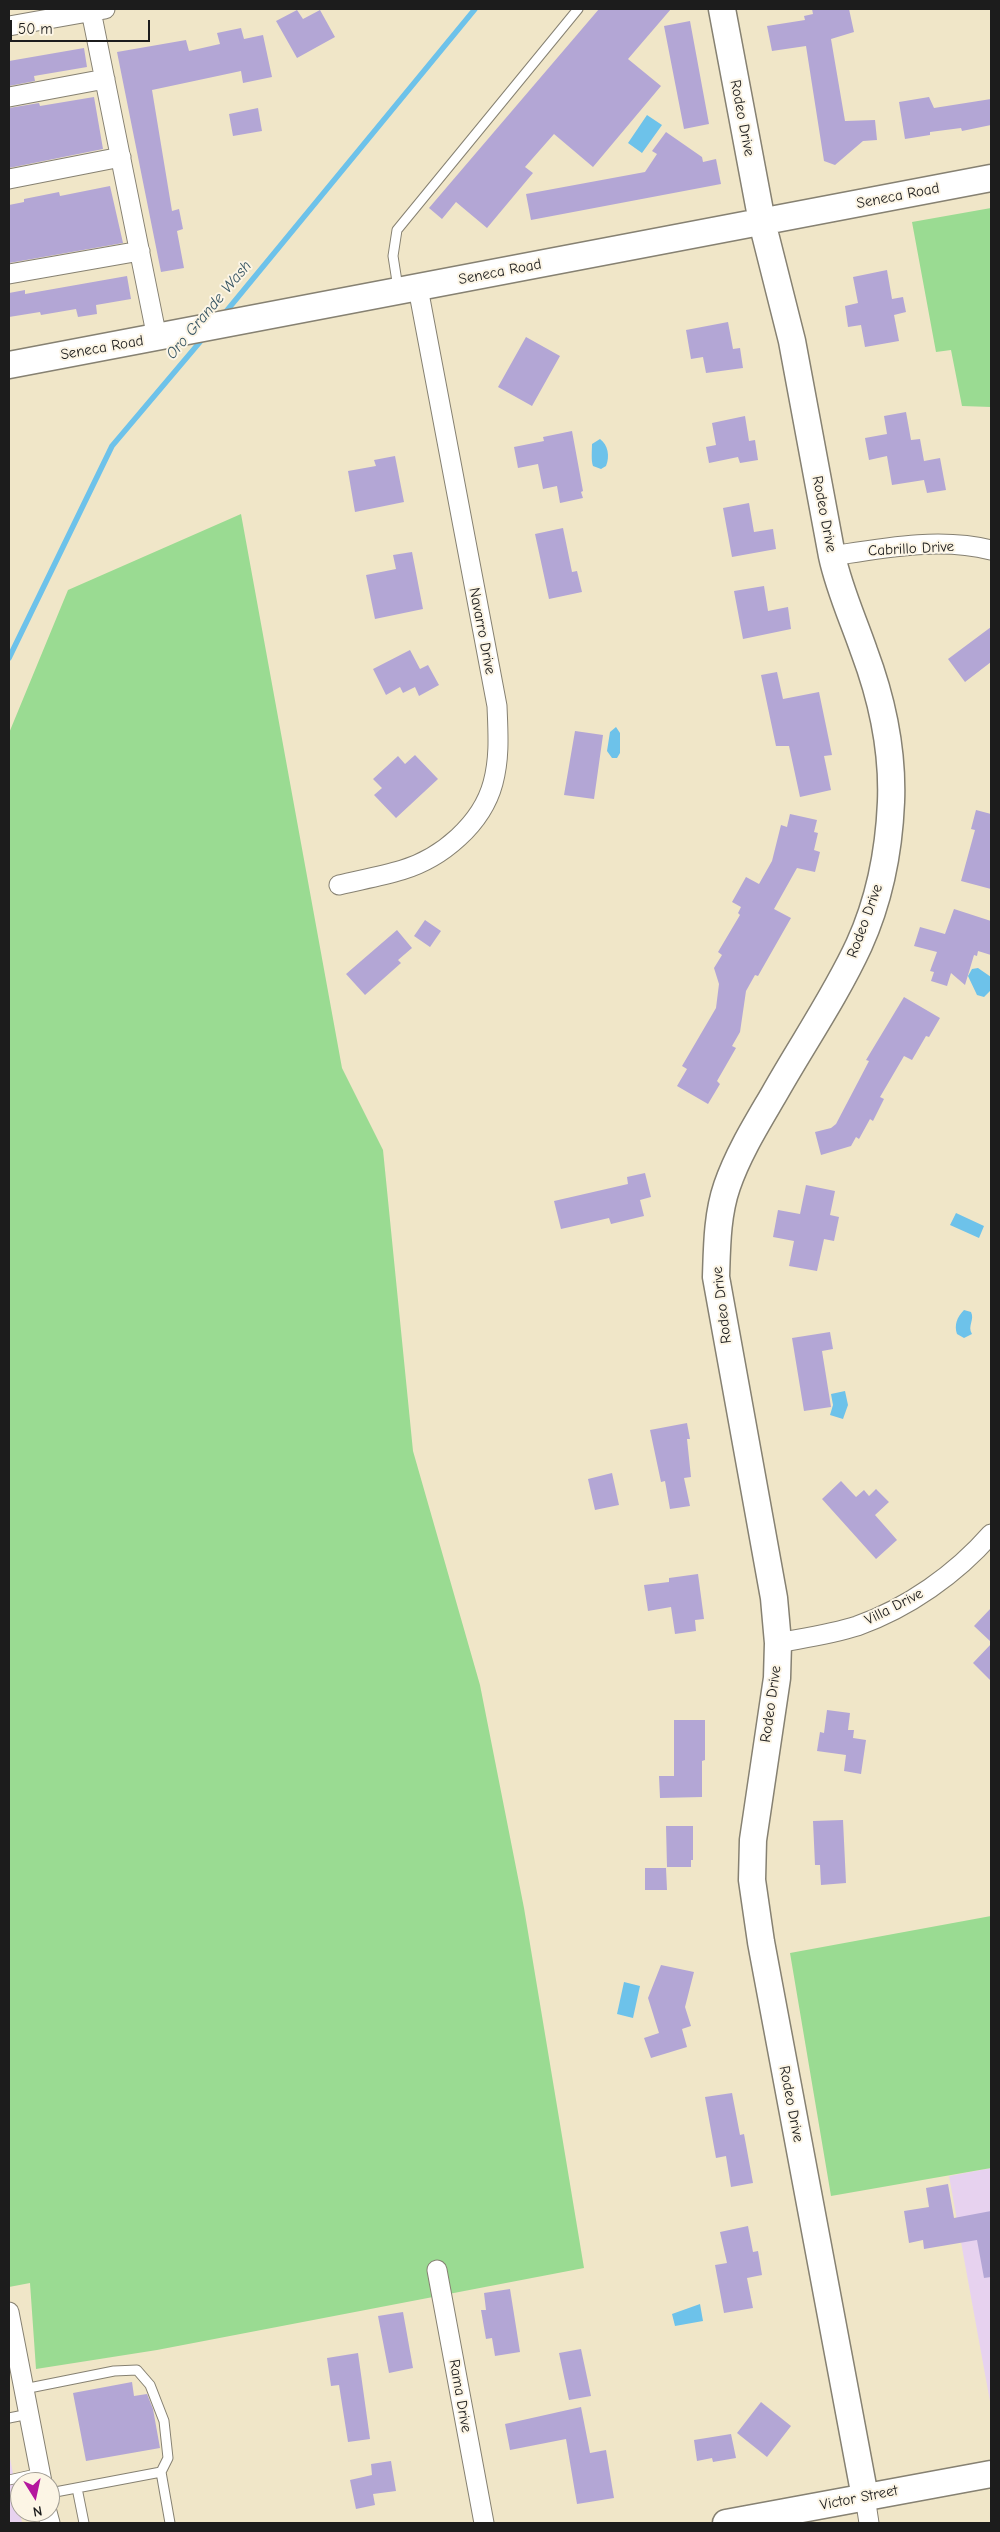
<!DOCTYPE html>
<html>
<head>
<meta charset="utf-8">
<style>
  body { margin:0 }
  #map { position:relative; width:1000px; height:2532px; overflow:hidden; background:#f0e6c8; font-family:"Comic Neue",sans-serif }
  canvas { display:block }
  .frame { position:absolute; inset:0; border:10px solid #1c1c1c; pointer-events:none }
  .north { position:absolute; left:10px; top:2472px; width:50px; height:50px; box-sizing:border-box; background:#fcf5e5; border:1px solid #a29e95; border-radius:50%; rotate:170deg; font-size:14px; font-weight:700; line-height:20px; text-align:center; color:#1c1c1c }
  .north::after { content:''; display:block; margin:auto; width:18px; height:22px; background:#b5179e; clip-path:polygon(50% 0,100% 100%,50% 72%,0 100%) }
  .scale { position:absolute; left:10px; top:20px; width:140px; height:22px; box-sizing:border-box; border:2px solid #1c1c1c; border-top:0; padding-left:6px; font-size:15px; line-height:18px; white-space:nowrap; color:#1c1c1c; -webkit-text-stroke:4px #fcf5e5; paint-order:stroke }
</style>
</head>
<body>
<div id="map">
<canvas width="1000" height="2532"></canvas>
<div class="frame"></div>
<div class="north">N</div>
<div class="scale">50 m</div>
</div>
<script>
const g = document.querySelector('canvas').getContext('2d');
g.lineJoin = 'round';
function fill(path, color) { g.fillStyle = color; g.fill(path, 'evenodd'); }
function stroke(path, color, width, dash) { g.strokeStyle = color; g.lineWidth = width; g.lineCap = dash ? 'butt' : 'round'; g.setLineDash(dash || []); g.stroke(path); }
function write(font, color, halo, rows, align = 'center') {
  g.font = font + ' "Comic Neue",sans-serif'; g.lineWidth = 4; g.setLineDash([]); g.textBaseline = 'middle'; g.strokeStyle = halo; g.fillStyle = color; for (const [text, x, y, turn = 0] of rows) {
    g.save(); g.translate(x, y); g.rotate((+turn || 0) * Math.PI / 180); g.textAlign = isNaN(turn) ? turn : align; if (halo) g.strokeText(text, 0, 0); g.fillText(text, 0, 0); g.restore();
  }
}
fill(new Path2D(`
  M991,2168v239l-42,-231z
  M9,2453l8,41 5,29h-13z`), '#e7d2ef');
fill(new Path2D(`
  M991,208v199l-29,-1 -11,-56 -15,2 -24,-130z
  M241,514l101,554 41,82 30,301 67,234 44,223 60,360 -427,82 -121,19 -6,-86 -21,4v-1554l59,-143z
  M991,1916v252l-160,28 -41,-243z`), '#9adb92');
fill(new Path2D(`
  M647,115l15,10 -20,28 -14,-10z
  M600,439c8,6 10,17 6,27l-5,3 -8,-3c-2,-5 -1,-16 -1,-22z
  M616,727l4,6v20l-3,5h-5l-5,-7 3,-19z
  M978,968l13,9 -1,14 -6,6 -7,-2 -9,-19 4,-7z
  M956,1213l28,13 -5,12 -29,-13z
  M964,1310l7,2c4,8 -4,14 1,22l-8,4 -7,-4c-3,-9 0,-17 7,-24z
  M845,1391l3,14 -5,14 -13,-4 3,-10 -2,-11z
  M624,1982l16,4 -7,32 -16,-4z
  M700,2304l3,17 -28,5 -3,-12z`), '#6dc2ea');
stroke(new Path2D(`
  M224,314l251,-305
  M9,658l103,-212 93,-110`), '#6dc2ea', 5.5);
fill(new Path2D(`
  M599,9h72l-43,50 33,27 -68,81 -39,-33 -29,33 8,6 -46,55 -31,-26 -14,17 -13,-11z
  M812,9h37l5,23 -23,7 14,82 30,-1 2,20 -14,1 -28,24 -11,-4 -18,-115 -34,5 -5,-25 38,-6 -1,-4 9,-2z
  M297,10l6,9 17,-9 15,27 -38,21 -21,-37z
  M690,21l19,103 -25,5 -20,-103z
  M241,28l3,11 19,-4 9,42 -29,6 -2,-12 -89,19 20,121 7,-2 4,20 -6,2 7,37 -23,4 -44,-220 69,-12 3,11 31,-7 -3,-11z
  M84,48l3,19 -53,9 1,5 -26,5v-25z
  M94,97l9,52 -94,19v-60l30,-5 1,3z
  M929,97l5,11 57,-9v26l-29,6 -1,-3 -31,4v3l-25,4 -6,-37z
  M258,108l4,23 -29,5 -4,-22z
  M666,132l36,25 1,5 13,-3 5,25 -190,36 -5,-26 119,-22 12,-18 -5,-3z
  M110,186l13,57 -114,20v-58l15,-3v-3l35,-7 1,4z
  M887,270l5,29 11,-2 3,15 -12,3 5,26 -34,6 -4,-22 -13,2 -3,-21 13,-3 -5,-26z
  M127,276l4,23 -35,6 1,9 -19,3 -2,-8 -35,6 -1,-3 -31,5v-24l16,-3v4z
  M728,322l5,27 7,-1 3,20 -37,5 -3,-16 -12,2 -5,-29z
  M526,337l34,19 -28,50 -34,-19z
  M906,412l5,28 9,-1 4,22 16,-3 6,32 -19,3 -3,-13 -32,5 -5,-29 -18,4 -4,-22 22,-4 -3,-18z
  M745,416l4,25 6,-1 3,20 -18,3 -2,-6 -29,6 -3,-16 10,-2 -4,-22z
  M572,431l11,60 -2,1 2,6 -23,5 -3,-17 -14,3 -5,-25 -20,4 -4,-21 30,-6 -1,-4z
  M395,456l9,46 -49,10 -7,-41 28,-5 -2,-6z
  M749,503l5,29 19,-3 3,20 -44,8 -9,-49z
  M563,528l9,44 5,-1 5,21 -33,7 -14,-65z
  M412,552l11,57 -48,10 -9,-44 30,-6 -3,-14z
  M764,586l4,25 20,-4 3,22 -48,10 -9,-48z
  M991,627v35l-26,20 -17,-23z
  M410,650l10,19 8,-4 11,20 -20,11 -4,-9 -12,6 -3,-6 -14,8 -13,-26z
  M777,672l6,27 36,-7 13,63 -8,1 7,34 -31,7 -11,-51h-13l-15,-71z
  M575,731l28,4 -9,64 -30,-4z
  M415,755l23,24 -42,39 -22,-23 8,-7 -9,-9 25,-23 7,8z
  M976,810l15,4v75l-30,-8 14,-51 -4,-1z
  M790,814l27,6 -3,12 4,1 -4,17 6,2 -5,20 -18,-4 -23,41 17,9 -33,58 -3,-1 -9,16 -6,41 -8,14 4,2 -19,33 3,3 -12,20 -31,-18 10,-17 -5,-3 34,-58 3,-24 -5,-16 8,-13 -4,-3 22,-37 -2,-2 3,-6 -9,-5 14,-25 13,7 13,-23 9,-36 6,2z
  M954,909l37,12v34l-13,-4 -1,5 -3,-1 -9,30 -14,-12 -4,13 -16,-5 3,-9 -4,-1 7,-19 -23,-6 6,-19 25,7z
  M425,920l16,11 -11,16 -16,-11z
  M397,930l15,18 -14,12 3,3 -36,32 -19,-21z
  M904,997l36,21 -11,19 -3,-1 -14,24 -8,-4 -24,41 4,2 -11,22 -3,-2 -11,20 -3,-2 -5,9 -30,9 -6,-23 16,-4 5,-4 33,-63 -3,-1z
  M645,1173l6,24 -11,3 4,16 -33,8 -2,-6 -48,11 -7,-28 74,-17 -1,-7z
  M806,1185l29,6 -5,24 9,2 -5,24 -10,-2 -7,32 -28,-5 5,-25 -21,-4 5,-27 22,4z
  M830,1332l3,17 -11,2 9,56 -27,4 -12,-73z
  M687,1423l3,16h-3l4,38 -7,1 6,28 -20,3 -5,-28 -4,1 -11,-52z
  M612,1473l7,32 -24,5 -7,-31z
  M841,1481l15,16 8,-7 5,6 7,-7 13,13 -14,13 22,25 -21,19 -54,-60z
  M698,1574l6,45 -9,1 1,11 -21,3 -4,-27 -23,4 -4,-26 25,-3v-4z
  M991,1608v34l-17,-16z
  M991,1644v37l-18,-18z
  M827,1710l23,3 -2,17h6l-1,8 13,2 -5,34 -17,-3 2,-16 -29,-4 3,-19 4,1z
  M674,1720h31v40l-3,1v36l-42,1 -1,-22h15z
  M843,1820l3,63 -25,2 -1,-20h-5l-2,-44z
  M666,1826h27v34h-2v7h-24z
  M645,1868h21l1,22h-22z
  M661,1965l33,7 -9,35 6,19 -9,3 5,18 -36,11 -7,-20 15,-5 -11,-35z
  M732,2093l8,42 4,-1 9,49 -22,4 -5,-31 -10,2 -11,-61z
  M948,2184l6,34 37,-7v66l-7,1 -7,-38 -53,9 -1,-9 -14,3 -5,-32 25,-4 -3,-19z
  M748,2226l5,26 5,-1 4,24 -15,3 6,30 -29,5 -9,-48 12,-2 -7,-31z
  M510,2289l10,63 -25,4 -3,-18 -6,1 -5,-29h5l-2,-17z
  M403,2312l10,56 -24,5 -11,-57z
  M581,2349l10,47 -22,4 -10,-47z
  M358,2353l12,86 -22,3 -9,-57 -8,1 -4,-28z
  M132,2382l2,14 13,-2 6,15 7,39 -74,13 -13,-68z
  M761,2402l30,24 -24,31 -30,-24z
  M581,2407l9,46 16,-3 8,48 -37,6 -11,-65 -56,11 -5,-26z
  M731,2434l5,24 -23,4 -1,-4 -15,3 -3,-21z
  M391,2461l5,30 -23,3 2,11 -19,4 -6,-29 22,-5 -1,-11z`), '#b3a6d5');
const lane = new Path2D(`
  M398,288l-5,-32 4,-26 181,-221
  M24,2389l90,-18 23,-1 13,15 14,36 4,37 -7,14
  M9,2418l20,-4
  M9,2480l31,-7
  M77,2488l7,35
  M50,2493l111,-21 9,51`);
const street = new Path2D(`
  M91,11l66,327
  M9,26l96,-17
  M9,97l96,-18
  M9,179l112,-22
  M9,274l131,-23
  M832,556c51,-8 108,-19 159,-6
  M339,885c21,-5 43,-9 63,-15 40,-12 80,-46 91,-87 7,-26 5,-51 4,-77l-79,-418
  M778,1643c26,-5 54,-9 79,-17 51,-18 99,-52 134,-92
  M437,2270l47,253
  M9,2312l33,170
  M865,2497l4,26
  M47,2512l3,11`);
const secondary = new Path2D(`
  M722,9l40,213 30,119 40,215c7,33 21,63 32,95 18,48 29,100 27,151 -2,48 -12,99 -32,143 -24,52 -58,101 -86,151 -17,29 -35,58 -46,90 -10,29 -10,61 -11,91l58,321 4,45 -1,35 -24,162 -1,40 9,62 104,555
  M9,365l982,-187
  M726,2523l265,-49`);
stroke(lane, '#868172', 11);
stroke(street, '#868172', 21);
stroke(secondary, '#868172', 29);
stroke(lane, '#fff', 9);
stroke(street, '#fff', 19);
stroke(secondary, '#fff', 26);
write('15px', '#1c1c1c', '#fcf5e5', [
  ["Rodeo Drive",742,118,79],
  ["Seneca Road",898,196,-11],
  ["Seneca Road",500,272,-11],
  ["Seneca Road",102,348,-10],
  ["Rodeo Drive",824,514,79],
  ["Cabrillo Drive",911,549,-3],
  ["Navarro Drive",482,631,79],
  ["Rodeo Drive",865,921,-70],
  ["Rodeo Drive",722,1305,-97],
  ["Villa Drive",894,1607,-27],
  ["Rodeo Drive",771,1704,-82],
  ["Rodeo Drive",791,2104,79],
  ["Rama Drive",460,2396,80],
  ["Victor Street",859,2498,-11]
]);
write('italic 16px', '#385664', '#fcf5e5', [
  ["Oro Grande Wash",209,310,-50]
]);
</script>
</body>
</html>
